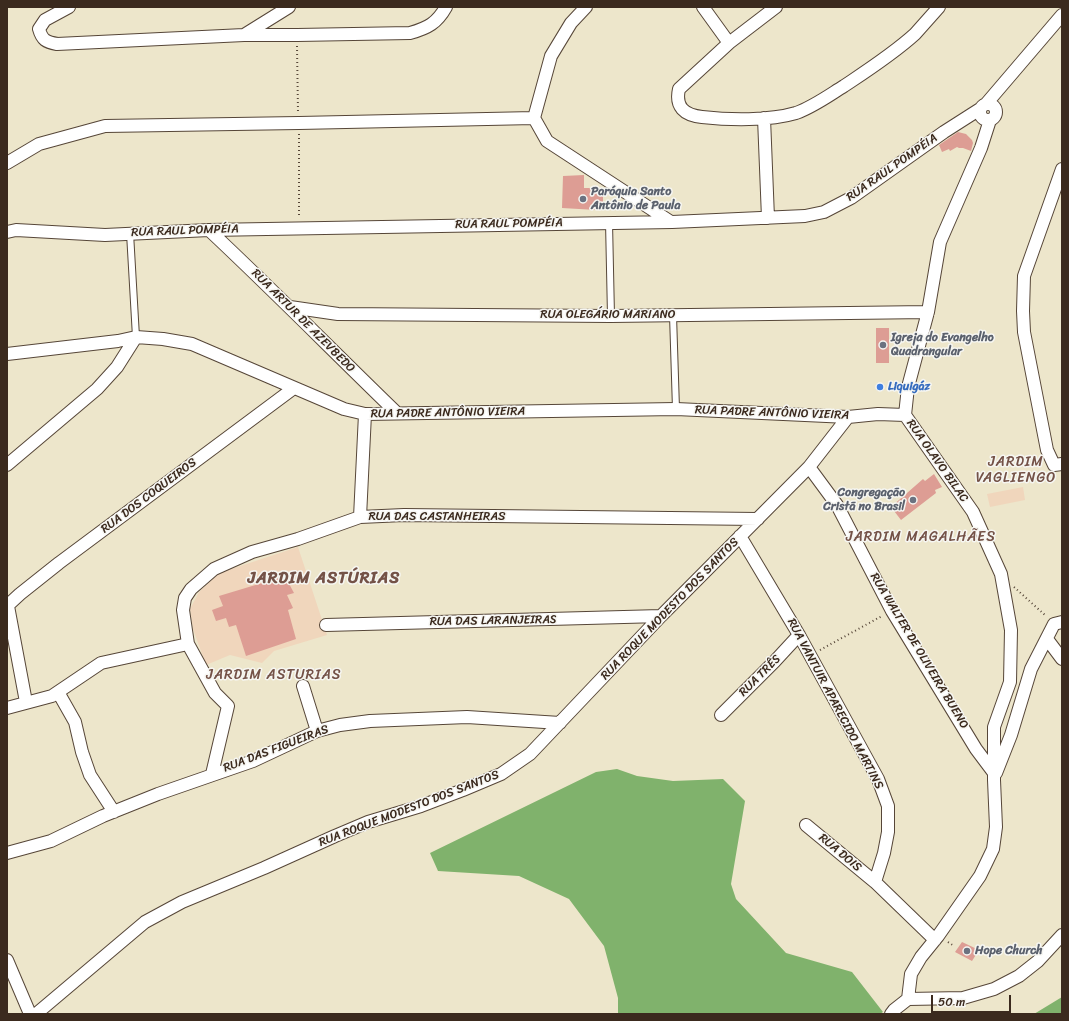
<!DOCTYPE html>
<html>
<head>
<meta charset="utf-8">
<style>
  body { margin:0 }
  #map { position:relative; width:1069px; height:1021px; overflow:hidden; background:#ede6cb; font-family:Sriracha,sans-serif }
  canvas { display:block }
  .frame { position:absolute; inset:0; border:8px solid #3b2a1e; pointer-events:none }
  .scale { position:absolute; left:931px; top:995px; width:80px; height:18px; box-sizing:border-box; border:2px solid #3b2a1e; border-top:0; padding-left:5px; font-size:12px; line-height:14px; white-space:nowrap; color:#3b2a1e; -webkit-text-stroke:3px #f6f6f2; paint-order:stroke }
</style>
</head>
<body>
<div id="map">
<canvas width="1069" height="1021"></canvas>
<div class="frame"></div>
<div class="scale">50 m</div>
</div>
<script>
const g = document.querySelector('canvas').getContext('2d');
g.lineJoin = 'round';
function fill(path, color) { g.fillStyle = color; g.fill(path, 'evenodd'); }
function stroke(path, color, width, dash) { g.strokeStyle = color; g.lineWidth = width; g.lineCap = dash ? 'butt' : 'round'; g.setLineDash(dash || []); g.stroke(path); }
function write(font, color, halo, rows, align = 'center') {
  g.font = font + ' Sriracha,sans-serif'; g.lineWidth = 3; g.setLineDash([]); g.textBaseline = 'middle'; g.strokeStyle = halo; g.fillStyle = color; for (const [text, x, y, turn = 0] of rows) {
    g.save(); g.translate(x, y); g.rotate((+turn || 0) * Math.PI / 180); g.textAlign = isNaN(turn) ? turn : align; if (halo) g.strokeText(text, 0, 0); g.fillText(text, 0, 0); g.restore();
  }
}
fill(new Path2D(`
  M1023,487l2,13 -35,7 -3,-13z
  M298,547l29,88 -53,16 -12,12 -32,-8 -24,10 -13,-36 -3,-20 9,-17 20,-19z`), '#f0d6bc');
fill(new Path2D(`
  M617,769l20,7 36,5 50,-2 22,22 -14,83 5,15 50,54 66,19 31,40 -3,2h-262v-16l-14,-52 -35,-47 -50,-23 -81,-5 -8,-18 166,-81z
  M1062,997v17h-28z`), '#80b26c');
fill(new Path2D(`
  M958,132l8,2 6,6 1,3 -2,8 -8,-3h-4l-2,-1 -7,4 -1,-2 -7,3 -3,-7z
  M584,175v13h12l7,3v16l-7,3 -34,-2 1,-32z
  M876,328h13v35h-13z
  M934,474l8,13 -7,3 1,3 -35,27 -10,-13 32,-28 2,2z
  M282,577v5l5,-2 7,13 -7,2 6,13 -5,2 8,29 -50,17 -10,-31 -7,2 -3,-9 -10,3 -4,-11 11,-4 -4,-10z
  M962,942l17,8 -7,11 -17,-9z`), '#dd9d94');
const lane = new Path2D(`
  M609,222l2,94
  M130,233l6,104
  M673,315l3,94`);
const street = new Path2D(`
  M69,7l-24,13 -6,9c3,11 7,13 18,15l187,-9h53l113,-2c18,-5 27,-10 36,-26
  M703,7l26,36
  M776,7l-47,36 -50,46c-4,18 5,26 23,28 27,3 67,4 94,-4 17,-6 32,-17 48,-27 24,-16 49,-32 71,-52 8,-9 16,-18 24,-27
  M244,35l45,-28
  M980 112a8 8 0 1 1 16 0a8 8 0 1 1-16 0Z
  M986,104l76,-89
  M534,118l13,23 124,81
  M534,118l17,-62 20,-33 15,-16
  M764,118l4,100
  M7,163l32,-19 66,-18 194,-3 235,-5
  M1062,169l-38,107 -1,35 1,21 23,118 7,15 8,-1
  M209,230c64,60 125,122 188,183
  M7,232l9,-2 89,5 104,-5 463,-8 133,-6 19,-4 27,-14 93,-66 36,-23
  M290,307l48,7 273,2 317,-4
  M7,354l111,-13 18,-4 27,2 29,5 152,65 21,5 311,-5 172,8 30,-3 27,1
  M7,465l90,-76 20,-22 19,-30
  M809,467l28,38 55,106 84,138 18,24
  M360,517l5,-103
  M740,536l59,99 79,144 10,27v26l-4,21 -9,29
  M7,606l13,-12 39,-31 235,-175
  M8,606l18,96
  M326,625l335,-9
  M1047,639l15,20
  M303,686l14,45
  M58,692l17,30 7,30 8,23 24,37
  M7,708l45,-12 49,-33 87,-19
  M721,715l54,-54 24,-26
  M996,773l15,-38 20,-66 23,-45 8,-2
  M212,774l16,-68 -13,-13 -27,-49 -5,-34 2,-12 6,-9 23,-20 38,-17 46,-13 62,-22 44,-2 354,4
  M806,825l69,57 60,58
  M7,853l44,-12 52,-25 55,-22 95,-33 64,-30 23,-6 30,-4 97,-4 93,6
  M7,960l23,54
  M908,999l3,-25 10,-17 17,-21 42,-60 13,-27 3,-22 -2,-47v-53l16,-45 1,-52 -10,-56 -28,-62 -68,-97 3,-28 20,-75 12,-70 41,-94 9,-28
  M908,999l55,-1 31,-9 25,-13 19,-15 24,-26
  M36,1014l109,-92 37,-20 82,-34 71,-32 33,-14 53,-16 42,-16 38,-16 29,-20 131,-138 148,-149 39,-50
  M891,1014l3,-4 14,-11`);
stroke(lane, '#564638', 8);
stroke(street, '#564638', 14);
stroke(new Path2D(`
  M297,46l1,67
  M299,134v83
  M1014,587l32,29
  M820,650l62,-34
  M948,942l6,4`), '#564638', 2, [1, 3]);
stroke(lane, '#fff', 6);
stroke(street, '#fff', 12);
for (const [x, y, r, color] of [
  [583,199,4,"#6b7280"],
  [883,345,4,"#6b7280"],
  [880,387,4,"#3f7fe0"],
  [913,500,4,"#6b7280"],
  [967,951,4,"#6b7280"]
]) { const dot = new Path2D(); dot.arc(x, y, r, 0, 2 * Math.PI); g.fillStyle = color; g.fill(dot); stroke(dot, '#f6f6f2', 1.5); }
write('12px', '#3b2a1e', '#f6f6f2', [
  ["RUA RAUL POMPÉIA",892,168,-35],
  ["RUA RAUL POMPÉIA",509,224,-1],
  ["RUA RAUL POMPÉIA",185,231,-2],
  ["RUA OLEGÁRIO MARIANO",608,315],
  ["RUA ARTUR DE AZEVBEDO",303,321,45],
  ["RUA PADRE ANTÔNIO VIEIRA",448,413,-1],
  ["RUA PADRE ANTÔNIO VIEIRA",772,413,2],
  ["RUA OLAVO BILAC",937,461,55],
  ["RUA DOS COQUEIROS",149,496,-37],
  ["RUA DAS CASTANHEIRAS",437,517],
  ["RUA ROQUE MODESTO DOS SANTOS",670,609,-46],
  ["RUA DAS LARANJEIRAS",493,621,-1],
  ["RUA WALTER DE OLIVEIRA BUENO",919,651,59],
  ["RUA TRÊS",760,676,-45],
  ["RUA VANTUIR APARECIDO MARTINS",835,704,62],
  ["RUA DAS FIGUEIRAS",276,749,-21],
  ["RUA ROQUE MODESTO DOS SANTOS",409,809,-21],
  ["RUA DOIS",840,853,40]
]);
write('bold 12px', '#5b616d', '#f6f6f2', [
  ["Paróquia Santo",591,192],
  ["Antônio de Paula",591,206],
  ["Igreja do Evangelho",891,338],
  ["Quadrangular",891,352],
  ["Congregação",905,493,"right"],
  ["Cristã no Brasil",905,507,"right"],
  ["Hope Church",975,951]
], 'left');
write('bold 12px', '#366cbe', '#f6f6f2', [
  ["Liquigáz",888,387]
], 'left');
g.letterSpacing = '1px';
write('14px', '#745247', '#f6f6f2', [
  ["JARDIM",1016,462],
  ["VAGLIENGO",1016,478],
  ["JARDIM MAGALHÃES",921,537],
  ["JARDIM ASTURIAS",274,675]
]);
g.letterSpacing = '0px';
g.letterSpacing = '1px';
write('bold 16px', '#745247', '#f6f6f2', [
  ["JARDIM ASTÚRIAS",324,579]
]);
g.letterSpacing = '0px';
</script>
</body>
</html>
